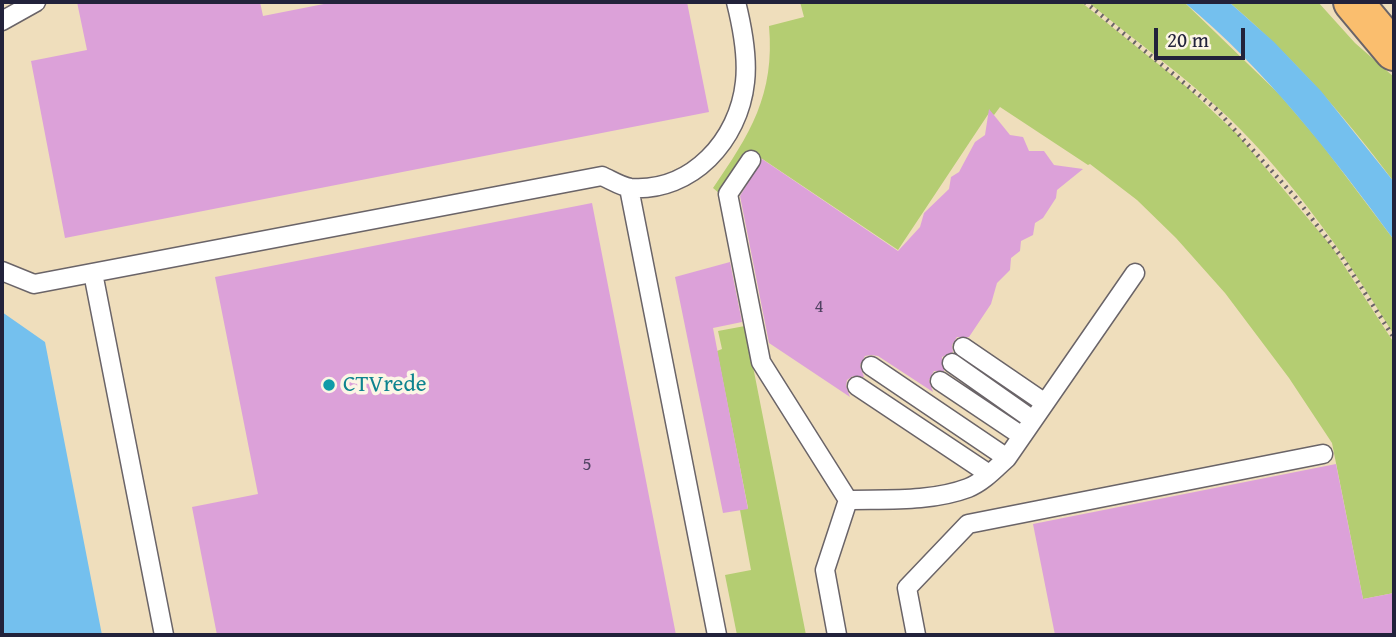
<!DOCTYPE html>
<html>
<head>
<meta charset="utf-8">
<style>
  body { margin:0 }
  #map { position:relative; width:1396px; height:637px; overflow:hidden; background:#efdebc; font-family:"Gentium Book Plus",serif }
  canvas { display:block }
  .frame { position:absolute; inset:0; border:4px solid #22223b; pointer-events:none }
  .scale { position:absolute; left:1154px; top:28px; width:91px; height:32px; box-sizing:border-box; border:4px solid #22223b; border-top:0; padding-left:9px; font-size:21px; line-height:24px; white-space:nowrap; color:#22223b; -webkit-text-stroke:5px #fcf5e5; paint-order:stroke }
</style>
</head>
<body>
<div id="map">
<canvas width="1396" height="637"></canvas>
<div class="frame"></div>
<div class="scale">20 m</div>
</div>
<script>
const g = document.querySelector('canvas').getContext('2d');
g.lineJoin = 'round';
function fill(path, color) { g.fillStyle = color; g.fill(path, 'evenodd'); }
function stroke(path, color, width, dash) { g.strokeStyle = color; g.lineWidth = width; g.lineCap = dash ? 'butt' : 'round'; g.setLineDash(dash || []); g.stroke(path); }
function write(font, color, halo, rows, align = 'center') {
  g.font = font + ' "Gentium Book Plus",serif'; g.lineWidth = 7; g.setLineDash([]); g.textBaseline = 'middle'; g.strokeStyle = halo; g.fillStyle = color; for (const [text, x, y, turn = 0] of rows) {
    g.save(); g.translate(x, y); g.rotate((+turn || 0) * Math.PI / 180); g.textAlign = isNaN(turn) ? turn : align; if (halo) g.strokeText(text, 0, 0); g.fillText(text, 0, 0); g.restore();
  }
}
fill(new Path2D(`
  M800,2h281l107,86 49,46 95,113 62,96v250l-31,6 -31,-156 -43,-65 -64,-85 -49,-55 -39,-38 -47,-36 -2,1 -88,-58 -6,8 -5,-2 -91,137 -149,-100 -30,43 -6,-5c37,-54 62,-93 56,-162l35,-9z
  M1088,2h96l95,92 41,48 74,98v95c-47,-77 -100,-154 -165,-217 -43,-41 -95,-78 -141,-116z
  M1229,2h89l37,41 39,34v105c-49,-66 -102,-126 -165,-180z
  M745,326l61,309h-69l-12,-60 26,-5 -11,-60 8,-2 -31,-157 5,-2 -4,-18z`), '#b4cd72');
fill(new Path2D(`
  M1184,2h45l45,40 47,49 73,91v58c-63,-86 -128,-170 -210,-238z
  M2,312l43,30 57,293h-100z`), '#74c0ee');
fill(new Path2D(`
  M77,2h183l3,14 71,-14h353l22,110 -644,126 -34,-177 56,-11z
  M989,109l21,26 13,2 6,14h15l10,14 29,4 -26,21 -1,8 -13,20 -8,5 -2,12 -12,6 -1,10 -9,7 -1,12 -13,13 -6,21 -22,33h-12l-5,8 1,7 -11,5 2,14h-10l-5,9 4,12 -55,-36 -7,-1 -6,1 -5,9 4,12 -11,-1 -6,4 -1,6 4,11 -81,-54 -29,-147 22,-37 136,92 22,-24 4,-14 25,-24 2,-12 8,-5 16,-30 10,-7z
  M592,203l84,432h-459l-25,-128 66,-13 -43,-217z
  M730,262l12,60 -29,6 35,181 -25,4 -48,-236z
  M1336,464l27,135 31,-6v42h-339l-22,-111z`), '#dca1d9');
const service = new Path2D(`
  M2,21l34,-19
  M751,160l-23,34 33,168 87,138
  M629,188l88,447
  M2,271l32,13 568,-108c9,4 20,11 29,12 61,4 108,-48 114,-106 3,-26 -3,-56 -9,-80
  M93,273l71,362
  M963,347l82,56
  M952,363l81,57
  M871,366l136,92
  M940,381l82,55
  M857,386l132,88
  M837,635l-12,-65 23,-70c39,-1 83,2 120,-12 15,-6 27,-19 39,-30l128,-185
  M916,635l-9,-47 61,-64 355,-70`);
const primary = new Path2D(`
  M1353,2l41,49`);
stroke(service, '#6a6468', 21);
stroke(primary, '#6a6468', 42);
stroke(new Path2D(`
  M1085,2l131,107 80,89 47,61 51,79`), '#6a6468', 4.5, [2, 5]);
stroke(service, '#fff', 18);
stroke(primary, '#fabe6e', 38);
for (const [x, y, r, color] of [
  [329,385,7,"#0f9aa8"]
]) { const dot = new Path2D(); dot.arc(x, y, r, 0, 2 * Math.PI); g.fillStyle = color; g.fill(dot); stroke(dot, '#fcf5e5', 2.5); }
write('19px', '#504262', null, [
  ["4",819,307],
  ["5",587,465]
]);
write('23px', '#0d838f', '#fcf5e5', [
  ["CTVrede",343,385]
], 'left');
</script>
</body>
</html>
